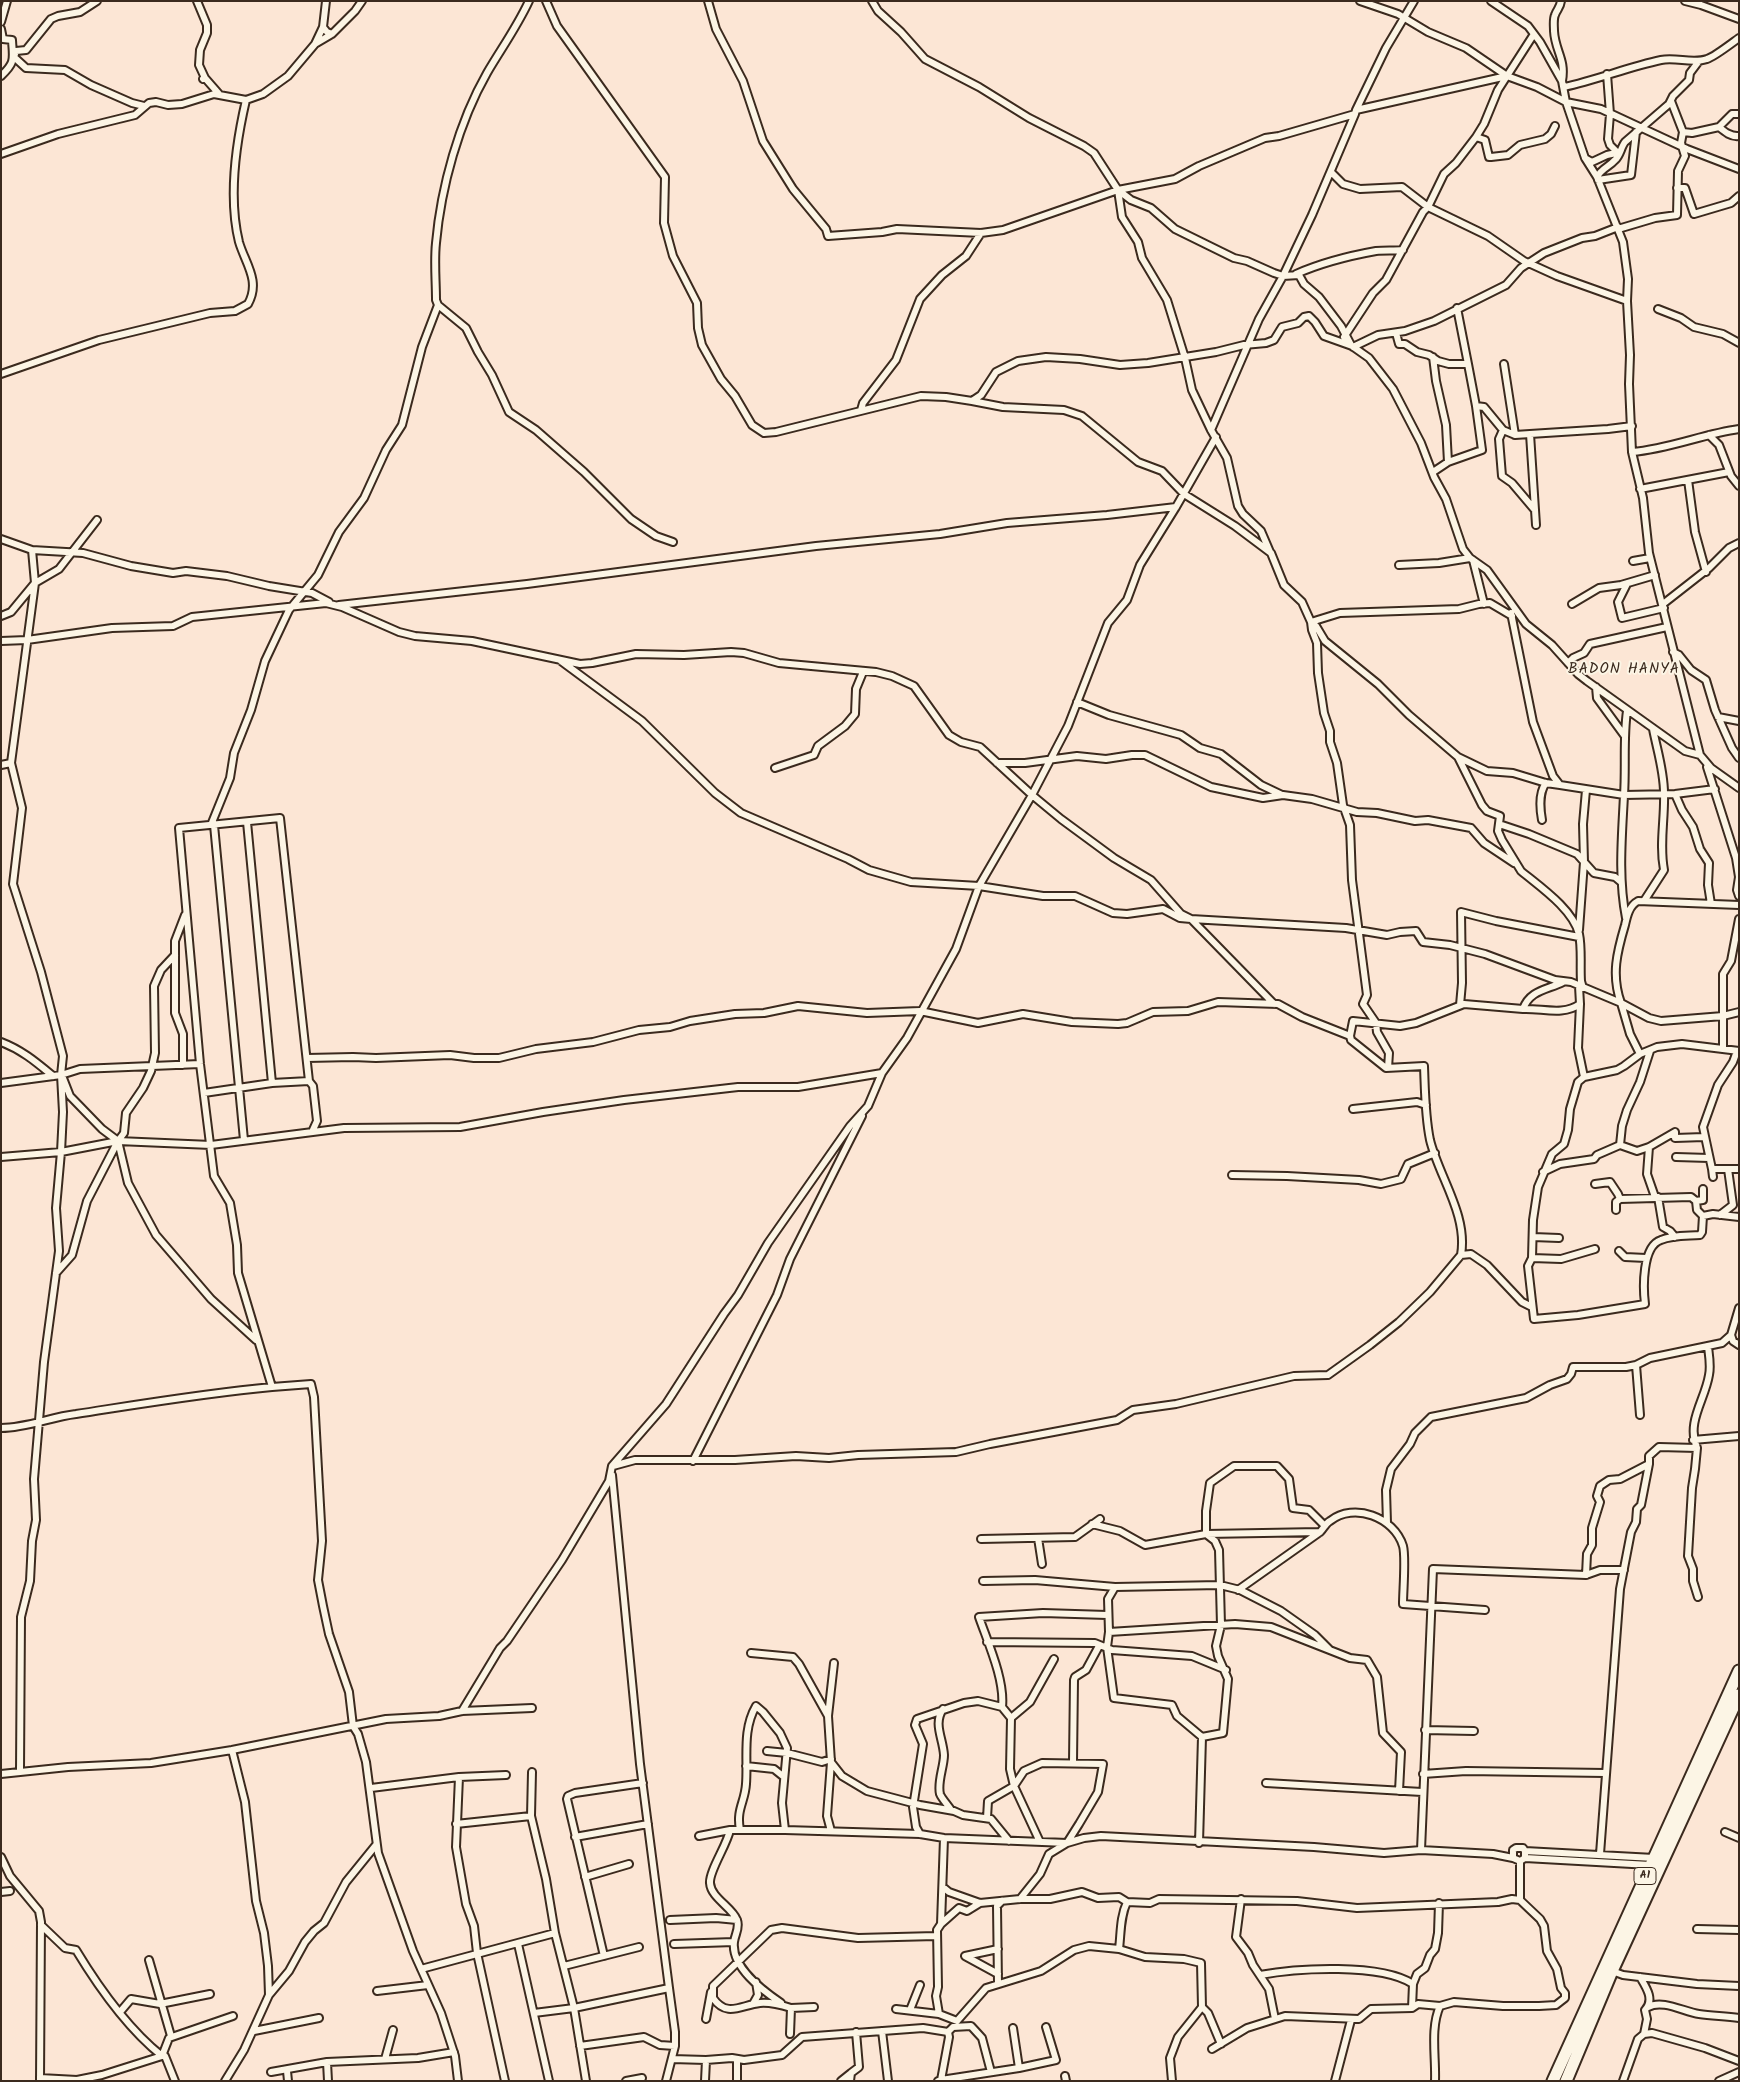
<!DOCTYPE html>
<html>
<head>
<meta charset="utf-8">
<style>
  body { margin:0 }
  #map { position:relative; width:1740px; height:2082px; overflow:hidden; background:#fce6d5; font-family:Kalam,sans-serif }
  canvas { display:block }
  .frame { position:absolute; inset:0; border:2px solid #3b2a1e; pointer-events:none }
</style>
</head>
<body>
<div id="map">
<canvas width="1740" height="2082"></canvas>
<div class="frame"></div>
</div>
<script>
const g = document.querySelector('canvas').getContext('2d');
g.lineJoin = 'round';
function stroke(path, color, width, dash) { g.strokeStyle = color; g.lineWidth = width; g.lineCap = dash ? 'butt' : 'round'; g.setLineDash(dash || []); g.stroke(path); }
function write(font, color, halo, rows, align = 'center') {
  g.font = font + ' Kalam,sans-serif'; g.lineWidth = 4; g.setLineDash([]); g.textBaseline = 'middle'; g.strokeStyle = halo; g.fillStyle = color; for (const [text, x, y, turn = 0] of rows) {
    g.save(); g.translate(x, y); g.rotate((+turn || 0) * Math.PI / 180); g.textAlign = isNaN(turn) ? turn : align; if (halo) g.strokeText(text, 0, 0); g.fillText(text, 0, 0); g.restore();
  }
}
const minor = new Path2D(`
  M97,1l-17,11 -22,4 -7,3 -25,31 -10,1 -2,6 12,11 39,2 26,15 41,18 12,3
  M197,1l10,24v8l-7,17 -1,15 6,13
  M546,1l11,25 108,151 -1,46 9,33 24,47 1,25 4,17 19,34 14,17 17,29 12,8 12,-1 145,-36 25,1 26,4 9,-6 15,-23 22,-11 28,-4 34,2 40,6 28,-2 68,-11 28,-7 22,-2 8,-3 8,-13 16,-4 6,-6 5,-1 6,6 9,14 28,10 17,12 24,31 28,54 13,34 12,22 17,50 7,9 17,12 39,54 26,21 26,29 9,7 98,70 15,4
  M708,1l8,28 27,52 20,60 30,48 33,40 2,7 54,-4 15,-3 84,4 22,-3 115,-40 57,-11 24,-13 66,-28 14,-2 76,-22 1,-4 151,-34
  M872,1l6,10 23,21 24,27 54,28 50,31 55,28 10,7 24,37 13,10 20,8 24,21 59,29 13,3 27,12 9,3 16,-1 5,9 15,13 22,29 10,19
  M1360,1l38,13 30,18 38,16 41,28 30,11 29,15 35,7 86,40 52,20
  M1491,1l37,25 12,16 22,39 4,21 19,56 12,19 26,65 5,37 -1,22 3,54 -1,29 3,68 11,46 6,55 51,202 11,13 28,20
  M1561,1c-1,7 -4,8 -6,14 -2,4 -1,11 -1,16 1,20 12,28 8,50
  M1685,1l16,4 38,14
  M1,22l6,-21
  M323,27l4,5 5,2 23,-23 7,-10
  M1,29l2,10 9,1c1,19 4,22 -11,36
  M315,44l17,-10
  M1607,74l3,40 -2,25 2,6 9,9
  M203,79l2,-1 14,16
  M1564,87c33,-7 64,-20 97,-27 15,-3 32,4 46,-1 7,-2 25,-16 32,-21
  M1671,101l12,31
  M1356,110l30,-62 28,-47
  M1719,127c6,5 12,10 20,9
  M1476,137l9,3 4,17h2l17,-2 12,-10 25,-6 6,-5 4,-8
  M1,154l57,-20 77,-19 14,-12 7,-1 12,3 14,-1 32,-10 32,6 17,-6 25,-18 27,-32 8,-17 3,-26
  M1585,158l7,4 15,-7 9,-2
  M1331,172l12,12 17,5 42,-2 26,20 60,29 36,25 33,15 70,25
  M1597,177c5,-9 12,-10 18,-17 5,-4 6,-13 10,-18l44,-38 4,-8 16,-16 1,-7 9,-12
  M1598,180l33,-5 5,-43
  M1677,188h8l9,26 37,-11 8,-7
  M1118,190l4,27 16,25 4,16 25,42 18,58 7,32 19,40 16,28 11,48 5,8 18,17 9,21
  M1618,229l37,-11 22,-3 1,-44 7,-15 -4,-13 2,-11 9,1 27,-6 13,-13h7
  M1296,274c25,-11 52,-18 80,-23 9,-1 18,0 27,-1
  M438,305l28,23 12,24 14,23 17,37 27,18 48,42 47,47 25,17 17,6
  M1457,308l11,56
  M1658,309l23,9 13,9 29,7 16,9
  M1396,333l3,11h6l12,8 12,3 9,6 11,3h19l8,42 8,1 19,23 12,5
  M1344,337l29,-44 13,-13 37,-68 5,-5 16,-33 12,-11 20,-26 8,-13 14,-34 36,-56
  M1353,347l25,-12 27,-4 29,-10 72,-36 15,-17 23,-15 38,-15 13,-2 23,-9
  M1433,357l3,24 10,44 2,37
  M1504,364l11,71 15,-1
  M1,374l98,-34 111,-27 25,-2 13,-7c13,-23 -3,-41 -9,-62 -11,-45 -3,-99 7,-142
  M972,401l31,6 61,3 18,6 56,46 24,9 22,23 51,32 36,27 13,32 18,17 9,20 5,4 9,15 53,43 31,31 49,42 24,48 5,6 13,5 -2,15 4,9 19,31c18,15 52,38 58,63 3,14 1,32 2,47l2,7
  M861,410l2,-7 33,-43 24,-61 22,-24 24,-19 15,-23
  M1211,430l48,-111 24,-43 29,-61 43,-101
  M1503,430l-4,9 3,37 10,7 22,26
  M1709,435l10,10 12,31 8,10
  M1632,452c37,-3 71,-18 107,-23
  M1433,472l15,-10 34,-12 -6,-44
  M1688,480l7,52 11,40
  M1640,489l89,-17
  M1536,525l-6,-91 78,-5 24,-3
  M1,539l31,11 51,3 48,13 42,7 13,-2 41,5 42,10 43,7 17,9
  M1473,560l11,44
  M1633,561l17,-3
  M1399,565l40,-2 31,-5
  M1627,584l-9,18 4,16 42,-10
  M1572,604l27,-16 22,-3 34,-10
  M1663,604l46,-36 20,-20 10,-5
  M339,605l188,-21 289,-38 124,-12 67,-11 100,-8 69,-8
  M1511,613l22,109 20,54 7,9 64,10 51,-1 40,-5
  M1,616l10,-4 24,-29 -3,-33
  M1,641l26,-1 85,-12 61,-2 19,-9 134,-14 16,4 57,25 16,4 57,5 108,23 12,-1 44,-9 48,1 47,-3 13,1 35,10 97,9 16,4 22,10 35,49 12,7 19,5 52,48 29,24 53,39 37,22 30,34 10,5 83,85
  M1673,652l6,3 12,15 15,10 9,30 17,38 7,10
  M561,661l81,60 73,72 26,20 107,46 21,11 42,12 68,4 64,10h32l38,17 14,1 36,-5 17,9 11,1 155,9 41,7 13,-3 16,-1 7,11 27,3 35,9 70,26 16,2 50,21 9,31 10,20
  M1568,663l5,-5 11,-5 6,-9 77,-17
  M1596,687l1,11 27,37
  M1077,702l32,13 72,20 19,13 21,6 40,31 21,10
  M1718,717l21,4
  M1458,757l29,14 26,2 33,10 14,2
  M997,763h28l52,-7 29,3 26,-4h13l66,32 52,11 20,-3 29,4 45,13 20,1 38,8 13,-1 43,8 13,15 30,20
  M1,765l10,-2
  M1707,767l29,91 3,19 -2,13 2,6
  M775,768l39,-13 4,-9 27,-20 10,-12 1,-25 7,-17
  M1675,794l7,16 11,17 7,22 9,14 -1,22 3,19
  M1542,820c-2,-11 -3,-28 4,-37
  M1499,824l30,10 48,20 17,19 21,4 6,5
  M211,825l19,-47 4,-25 17,-43 14,-49 24,-51 29,-35 21,-43 25,-34 22,-48 16,-25 20,-78 16,-42 -2,-5c0,-19 -2,-39 0,-57 5,-56 23,-121 51,-170 14,-24 30,-46 42,-72
  M214,825l30,315
  M1644,901l20,-31c-5,-26 1,-51 0,-77 0,-22 -7,-43 -11,-64
  M1739,905l-101,-4c-9,5 -11,15 -13,24 -8,27 -14,50 -4,78l28,15 12,3 62,-5 16,-4
  M1626,918c-8,-41 -4,-82 -2,-123 2,-28 -1,-56 3,-84
  M1579,930l5,-68 -1,-38 3,-34
  M1580,1004l-2,44 6,29
  M1460,1005l2,-22 -1,-71 35,9 83,16
  M1523,1009c19,-1 40,7 57,-5l-1,-18
  M1350,1036l3,-15 47,5 16,-3 48,-19 59,5c7,-19 24,-19 40,-27
  M1,1042c21,8 35,20 52,34
  M1723,1048v-74l8,-13 8,-42
  M1737,1051l-4,11 -15,23 -15,42 9,42h27
  M307,1058l46,-1 23,1 74,-3 24,3h25l37,-9 57,-7 46,-12 31,-3 20,-6 45,-7 29,-1 34,-7 69,7 53,-2 58,12 45,-9 49,8 46,2 9,-1 26,-11 35,-1 30,-9 60,2 24,13 48,19 1,4 35,28 38,-2c1,25 1,50 6,74 9,37 38,75 31,115l10,-1 16,11 35,37 10,5
  M183,1065v-31l-8,-21v-72l10,-26
  M1388,1068l1,-15 -12,-21 -1,-9 -13,-19 4,-9 -15,-115 -2,-55 -7,-20 -6,-42 -7,-21v-11l-6,-18 -6,-40 -1,-30 -5,-13 -1,-8 29,-9 119,-4 20,-5 11,-1 22,13
  M63,1078l7,18 32,33 16,12 10,42 28,52 55,64 45,41
  M309,1081l4,5 4,35 -5,11
  M1,1083l60,-8 19,-6 120,-5
  M272,1083l37,-2 -29,-263 -101,10 21,236 14,112 16,27 7,42 1,28 34,114 39,-3 3,13 8,144 -4,39 5,26 6,28 20,58 4,34 5,8 8,28 12,91 35,98 28,62 14,43 3,25
  M204,1093l68,-10 -25,-261
  M1353,1109l64,-7 9,3
  M1620,1145l17,6 12,-4 26,-15v6l29,-1
  M1649,1147l-2,27 8,23
  M1,1157l60,-5 57,-11 93,4 133,-17 116,-1 83,-15 81,-12 114,-13h60l84,-14
  M1676,1157l33,1
  M1712,1169l1,8
  M1543,1172l17,-8 34,-5 3,-4 23,-10 2,-19 5,-16 13,-28 10,-31
  M1232,1175l55,1 72,4 22,4 20,-5 7,-15 27,-11
  M1595,1184l15,-2 8,12 2,5 71,-2 5,4 1,9 6,6 -1,16 -2,3c-13,1 -28,0 -39,5 -19,6 -18,48 -16,64l-67,11 -44,4 -6,-53 4,-8 1,-38 5,-33 14,-33 12,-10 4,-14 2,-21 8,-27 6,-5 33,-7 7,-4 16,-12 17,-7 25,-3 57,7
  M1658,1197l5,30 7,4 5,6
  M1696,1201l7,-1v-11
  M1616,1210v-8l4,-3
  M1720,1215l13,-10 -5,-36
  M1703,1216l10,-2 26,3
  M1533,1237l26,1
  M1619,1251l6,6 21,1
  M1532,1258l29,1 34,-10
  M56,1273l16,-18 15,-54 31,-60 6,-8 2,-20 17,-25 8,-17 4,-18 -1,-67 7,-16 14,-15
  M1731,1335l2,6 6,4
  M1636,1365l4,50
  M1,1428c27,0 49,-11 75,-14 65,-10 130,-21 196,-27
  M1693,1440l46,-4
  M1697,1448l-2,21 -3,19 -4,68 5,13v12l5,16
  M693,1461l84,-166 13,-36 72,-143
  M613,1466l22,-6h100l61,-4 33,2 29,-3 98,-3 34,-8 127,-24 16,-10 43,-6 118,-28 34,-1 42,-30 29,-23 31,-30 31,-37
  M612,1475l28,289 29,224
  M1387,1523l-1,-33 5,-21 19,-25 5,-11 16,-16 95,-19 24,-13 17,-6 4,-5 2,-7h53l10,-2 14,-7 72,-15 9,-8 8,-27
  M1092,1524l28,7 25,14 61,-11 114,-2
  M1038,1538l4,26
  M981,1539l94,-2 25,-18
  M1586,1575l1,-21 5,-9v-17l8,-26 -3,-6 3,-10 9,-6 11,-1 29,-15v-8l10,-9 38,1c-11,-26 8,-48 12,-73 2,-9 0,-20 -1,-28
  M983,1581l52,-1 80,7
  M1238,1590l82,-58c3,-3 6,-9 10,-11 24,-19 64,-4 73,25 3,11 0,45 0,58l82,6
  M1109,1632l-2,15 7,51 58,7 5,11 25,21 21,-4 5,-54 -10,-23 -2,-10 5,-21 -2,-75 -4,-9 -9,-7v-23l4,-28 24,-17h43l12,13 4,29 16,2 16,16
  M987,1642l108,1 17,7 80,6 34,14
  M1330,1650l-15,-15 -34,-24 -41,-21 -20,-5 -105,2 -7,12 1,33 126,-8 36,3 79,31 17,2 10,17 6,56 18,19 -2,39
  M751,1653l42,4 6,7 29,52
  M943,1709c-10,15 0,29 1,46 0,12 -7,27 -4,39 2,5 8,11 11,16
  M462,1711l38,-63 7,-7 55,-81 47,-79 3,-15 54,-62 58,-90 14,-19 30,-52 82,-117 18,-20 14,-33 25,-35 49,-89 23,-63 53,-91 36,-69 40,-103 19,-23 13,-35 36,-58 40,-70
  M1011,1718l19,-16 24,-43
  M1425,1730l49,1
  M232,1750l13,52 11,99 8,32 4,33 1,29
  M767,1751l20,2 35,9 9,-3
  M831,1762l11,14 25,15 53,14 34,6 9,4 28,4 18,22
  M1073,1762l1,-82 1,-3 11,-7 13,-24
  M746,1766l28,3 10,8
  M20,1771l1,-154 9,-36 2,-40 4,-21 -2,-41 10,-117 15,-111 -3,-43 5,-56 2,-40 -2,-37 2,-19 -22,-84 -28,-88 9,-76 -11,-45 24,-180 24,-14 38,-49
  M532,1772l-1,44 15,63 9,54
  M1,1774l67,-7 83,-4 81,-13 154,-31 53,-3 23,-5 70,-3
  M1423,1774l43,-3 139,2
  M459,1777l-3,70 10,57 8,22 3,27 28,128
  M1266,1783l156,9
  M371,1788l88,-11 47,-2
  M987,1818l1,-17 26,-15 10,-15 18,-8 61,1 -5,28 -19,32 -12,19 -18,11 -9,20 -20,25
  M456,1824l75,-8
  M730,1830c-3,15 -21,41 -20,53 1,15 22,24 27,37 3,8 -2,14 -3,22 -3,25 28,48 47,61
  M740,1830c-4,-21 5,-28 6,-46 2,-26 -4,-54 10,-78l7,6 17,21 7,15 -5,55 3,27
  M831,1831l-4,-15 4,-54 -3,-46 6,-53
  M1725,1832l14,6
  M920,1834l-4,-7 -3,-20 10,-63 -8,-19 2,-6 47,-16 14,-2 24,6
  M699,1836l31,-6h55l135,4 24,4 123,5 17,-5 17,-2 213,11 70,6 37,-3 72,4 20,4
  M575,1837l73,-13
  M1040,1842l-26,-56 -4,-17 1,-51 -9,-11c3,-27 -14,-64 -23,-90l64,-4 64,2
  M1199,1843l3,-106
  M1421,1850l12,-281 153,6 14,-5h24
  M1525,1851l129,7
  M1600,1854l20,-265 11,-57 5,-10 1,-13 4,-4 8,-41
  M1,1857l9,19 29,35 2,11 -1,159
  M1525,1858v-7l-2,-3h-7l-3,2v8l7,3 5,-3 125,7
  M585,1877l44,-13
  M943,1887l6,5 31,11 40,-4h30l32,-7 16,6 21,-1 8,5 23,1 9,-4 138,2 60,7 141,-6 14,-3 8,1v-39
  M1,1892l9,-1
  M1241,1899l-5,38 12,16 5,12 16,24 6,30
  M980,1903l-13,8 -8,-3 -18,16 -4,6 1,57 -2,9 3,18 18,7 29,-33 55,-17 33,-21 15,-4 30,3 26,8 39,2 17,4 1,44 6,6 13,31
  M670,1920l46,-2 21,2
  M941,1924l3,-86
  M1697,1929l42,1
  M518,1944l31,137
  M674,1944l60,-2
  M998,1949l-33,7 33,18
  M1119,1949c2,-16 1,-32 8,-47
  M604,1956l-37,-157 1,-3 7,-3 68,-10
  M149,1960l22,76
  M564,1966l75,-19
  M421,1969l134,-36 19,75 95,-20 6,44v14l-9,35
  M1612,1971l11,4 74,9 42,2
  M1260,1975c37,-7 121,-12 153,9
  M1640,1977c6,10 15,23 5,33l2,9 -3,15
  M998,1984l-1,-78 5,-5
  M377,1991l51,-6
  M753,2004l5,-9 -2,-13
  M1648,2007c15,-8 36,5 51,7 13,2 26,2 40,4
  M791,2008l23,-1
  M1412,2008l1,-24 4,-10 8,-6 5,-13 5,-6 3,-16 1,-30
  M896,2009l43,5
  M910,2010l10,-25
  M120,2012l11,-13 29,5 50,-10
  M534,2013l40,-5 12,73
  M706,2019l5,-27
  M1013,2028l6,40
  M254,2031l65,-13
  M882,2031l6,50
  M948,2032l5,-5 18,-1 11,12 9,34
  M790,2034l1,-26c-10,-3 -20,-6 -31,-5 -19,2 -33,15 -47,-5v-12l58,-56 11,-2 76,10 78,-2
  M580,2046l64,-9 16,8 15,1
  M1212,2049l35,-21 38,-12 74,3 12,-10 41,-1 6,-4 22,2 14,-4 49,4h36l17,-1 9,-7v-5l-4,-5 -4,-19 -10,-18 -3,-25 -4,-7 -20,-19
  M385,2059l8,-29
  M672,2059l34,1 26,-2 12,2 38,-5 20,-18 121,-9 25,4 1,5 -8,43 -3,1
  M327,2062l1,19
  M287,2071l1,10
  M271,2072l56,-10 91,-4 36,-6
  M1065,2076l1,5
  M40,2078l37,2 25,-5 60,-19c-35,-28 -63,-68 -86,-106l-11,-2 -24,-23
  M941,2080l78,-12 37,-8 -10,-33
  M175,2081l-10,-25h-3l7,-18 64,-22
  M225,2081l19,-31 25,-55 20,-24 16,-29 9,-11 10,-8 22,-41 30,-37
  M626,2081l16,-3
  M705,2081l1,-21
  M737,2081v-22
  M841,2081l10,-8
  M850,2081l1,-8 8,-6 -3,-35
  M1172,2081l-2,-23 8,-21 24,-30
  M1335,2081l16,-61
  M1435,2081c1,-24 -5,-53 5,-75
  M1623,2081l15,-42 6,-5 8,-1 53,15 34,13
  M1719,2081l20,-9`);
const trunk = new Path2D(`
  M1553,2081l186,-410
  M1566,2081l46,-110 127,-276`);
stroke(minor, '#3b2a1e', 10);
stroke(trunk, '#3b2a1e', 15);
stroke(minor, '#fcf5e5', 6);
stroke(trunk, '#fcf5e5', 11);
for (const [x, y, w] of [
  [1645,1876,22]
]) { const box = new Path2D(); box.roundRect(x - w / 2, y - 8.5, w, 17, 4); g.fillStyle = '#fcf5e5'; g.fill(box); stroke(box, '#3b2a1e', 1); }
write('bold 11px', '#3b2a1e', null, [
  ["A1",1645,1876]
]);
g.letterSpacing = '1px';
write('15px', '#3b2a1e', '#fcf5e5', [
  ["BADON HANYA",1624,670]
]);
g.letterSpacing = '0px';
</script>
</body>
</html>
